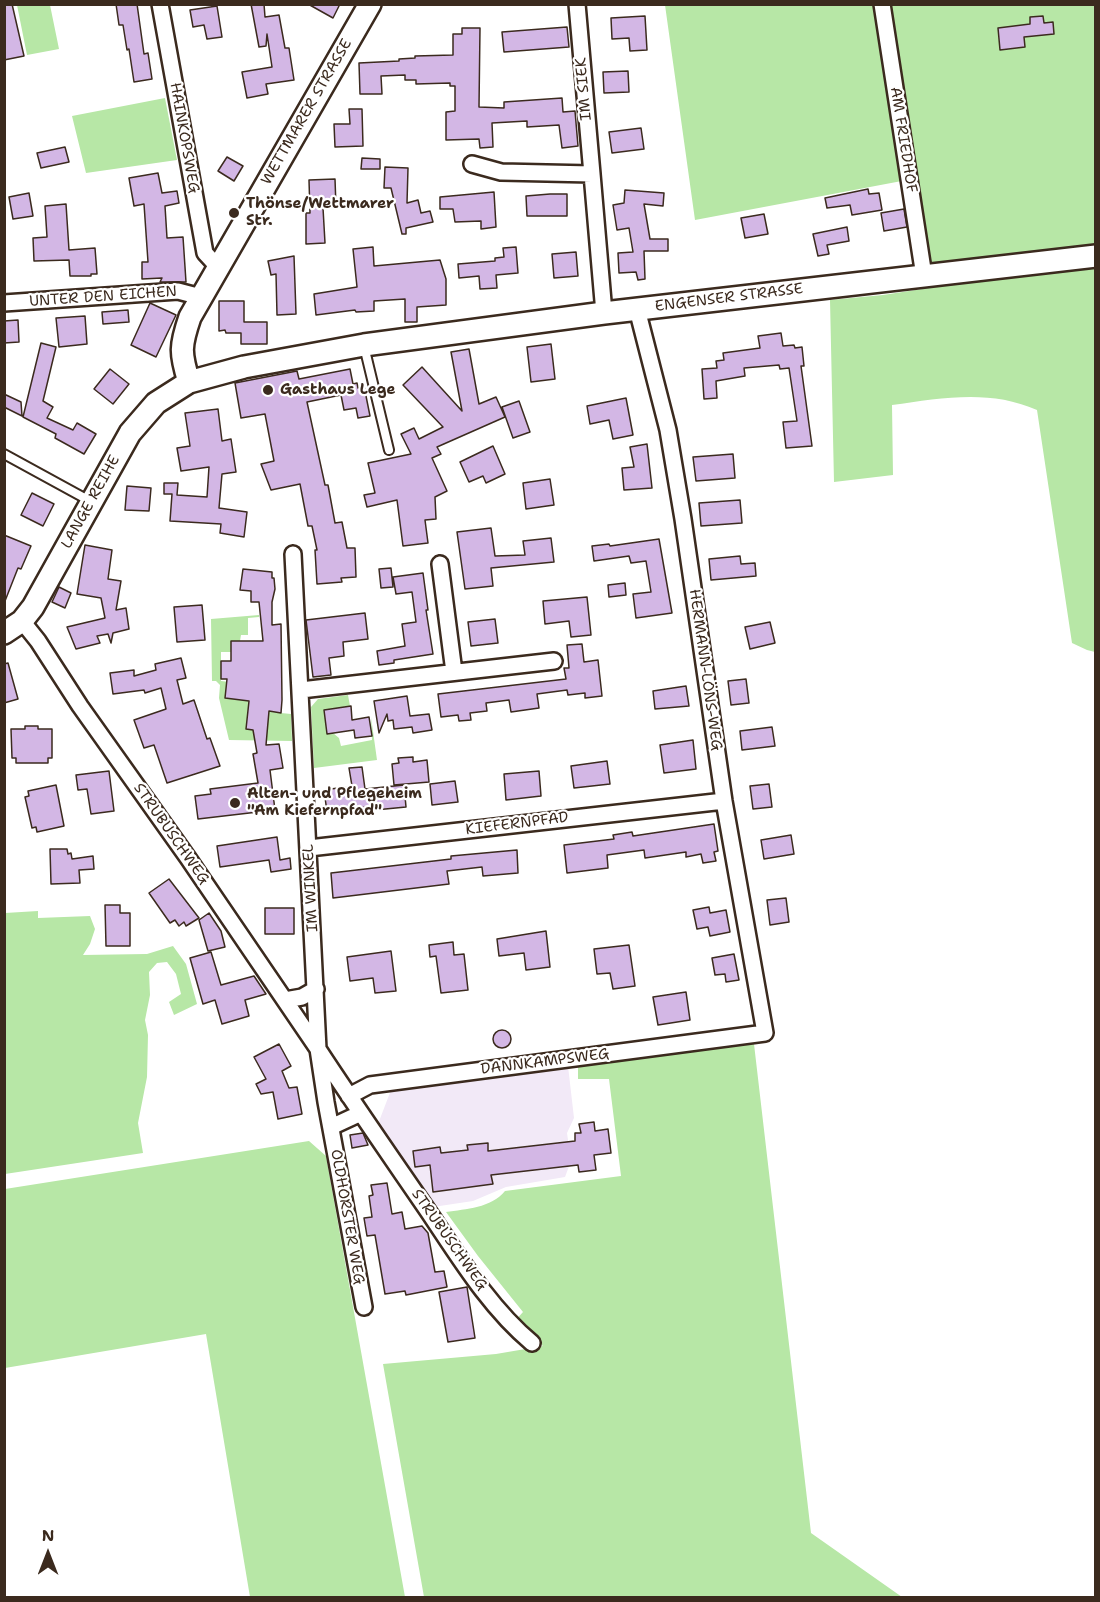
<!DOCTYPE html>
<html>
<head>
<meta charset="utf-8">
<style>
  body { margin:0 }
  #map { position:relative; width:1100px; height:1602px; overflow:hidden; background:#fff; font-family:"Shantell Sans",sans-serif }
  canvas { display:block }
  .frame { position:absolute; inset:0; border:6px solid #3b2a1e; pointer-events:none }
  .north { position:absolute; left:18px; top:1524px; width:60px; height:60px; -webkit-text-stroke:4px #fff; paint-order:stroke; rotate:0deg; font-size:16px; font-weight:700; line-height:24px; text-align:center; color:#3b2a1e }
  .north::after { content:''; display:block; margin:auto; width:21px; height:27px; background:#3b2a1e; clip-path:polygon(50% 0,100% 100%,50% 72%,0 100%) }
</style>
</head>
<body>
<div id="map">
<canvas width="1100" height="1602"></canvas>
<div class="frame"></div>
<div class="north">N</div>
</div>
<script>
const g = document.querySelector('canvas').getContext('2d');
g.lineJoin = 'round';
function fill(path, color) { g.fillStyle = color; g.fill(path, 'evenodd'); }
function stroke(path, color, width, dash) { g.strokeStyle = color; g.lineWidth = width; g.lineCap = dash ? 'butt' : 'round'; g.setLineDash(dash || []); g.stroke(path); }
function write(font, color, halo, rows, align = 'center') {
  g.font = font + ' "Shantell Sans",sans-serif'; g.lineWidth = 4.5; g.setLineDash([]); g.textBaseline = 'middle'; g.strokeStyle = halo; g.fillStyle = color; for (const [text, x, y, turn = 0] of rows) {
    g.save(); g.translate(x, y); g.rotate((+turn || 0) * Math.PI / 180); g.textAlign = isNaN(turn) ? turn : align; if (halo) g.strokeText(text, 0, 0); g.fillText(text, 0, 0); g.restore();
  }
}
fill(new Path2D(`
  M568,1066l6,52 -7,15 4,28 -6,16 -59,10 -33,14 -40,6 -55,-83 13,-34z`), '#f2e9f7');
fill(new Path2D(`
  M17,5h33l9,44 -32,6z
  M665,5h212l30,175 -212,40z
  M882,5h213v647l-8,-2 -15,-7 -35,-233c-47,-21 -95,-12 -145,-5l1,70 -59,7 -4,-182 53,-5 39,-6v-26z
  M165,98l12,62 -91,13 -14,-57z
  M259,615v2l-11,1v17h-7l-1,6 -9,11h-10v29l9,1 -4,7 -1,9 47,6 -1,8 20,2 1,27 -63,-1 -10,-42 1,-13 -4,-4h-4l-1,-62z
  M348,695l2,11 -26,4 3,24 6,-1 6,5 2,8 31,-6 -1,-23 6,43 -63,8 -3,-61 7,-8z
  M38,911v7l52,-2 5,13 -5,15 -7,11 64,-1 26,-8 13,18 11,40 -23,11 -5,-13 12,-8 -5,-20 -9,-12 -10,1 -8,9 1,23 -5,25 3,15 -1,42 -9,46 5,30 -138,21v-261z
  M754,1044l57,489 91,64h-478l-41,-233 113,-10 47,-8 -29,-24 9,-10 -45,-56 -32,-44c20,-3 45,-4 59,-21l116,-15 -12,-97h-31v-13z
  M309,1141l17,15 79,441h-155l-44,-263 -201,34v-179z`), '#b7e7a6');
const building = new Path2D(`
  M4,4h8l12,52 -20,4z
  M116,4h21l7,50 4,-1 4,26 -18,3 -5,-33 -2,1 -4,-25h-4z
  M251,4h13l1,13 14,-2 6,33h4l5,32 -28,4 2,10 -21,4 -5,-26 30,-5 -5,-33 -1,12 -7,1z
  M308,4h32l-7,14z
  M217,6l5,31 -15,2 -3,-14 -11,2 -3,-17z
  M645,16l2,34 -17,1 -1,-13 -17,1 -1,-21z
  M1043,16l1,7 9,-1 1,12 -30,3 1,10 -25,3 -2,-22 32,-4v-7z
  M567,27l2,20 -65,5 -2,-20z
  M462,28h18l-1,79 25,1v-6l58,-4 1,14 12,-1 3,35 -16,2 -3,-23 -32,2v-6l-35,2 1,24 -13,1 -1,-9 -33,1v-28l9,-1v-25h-5v-3l-34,1v-4h-11v-5l-24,1 1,18h-22l-1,-31 40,-2v-2l16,-1v-2l38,-1v-21h9z
  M628,71l1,21 -25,1 -1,-21z
  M349,109h13l1,37 -28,1 -1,-23h16z
  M641,128l3,21 -32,4 -3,-21z
  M65,147l4,15 -28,6 -4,-15z
  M227,157l16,9 -9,15 -16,-10z
  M362,158l18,1v10h-19z
  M385,167l23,1 -1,35 11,-3 3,13 9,-2 3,11 -27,6v6h-4l-11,-46h-7z
  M158,173l4,20 15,-2 2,12 -14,3 2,32 16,-1 3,45h-26l2,-4 -20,1v-17h6l-4,-58 -10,2 -5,-28z
  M335,179l1,28 -13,1 2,35 -19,1v-31h4l-1,-33z
  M868,189l1,5 10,-1 3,17 -30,5 -2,-10 -23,3 -2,-10z
  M625,190l39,3 -1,13 -19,-2 6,35h18v12h-24l1,28 -7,1 -2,-8 -17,1 -1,-20 15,-1 -4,-24 -12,2 -4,-25 11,-2z
  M494,192l2,35 -15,2v-8l-26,1 -2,-13h-13v-12z
  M29,193l4,23 -20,3 -4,-22z
  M550,194h17v22h-40l-1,-20z
  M66,204l3,46 26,-2 2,26h-6v2h-21l-1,-16 -35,1 -1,-23 14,-1 -2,-31z
  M904,209l3,18 -23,4 -3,-18z
  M764,214l4,20 -23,4 -4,-20z
  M847,227l2,14 -22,4 2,9 -11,2 -5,-22z
  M373,247l1,19 66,-6 6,19v26l-29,2v15h-12v-23l-31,2v10l-18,1 -1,-2 -39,5 -2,-21 43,-7 -4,-38z
  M516,247l2,26 -22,2 1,13 -17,1 -1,-13 -20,2 -1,-14 37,-3v-3l9,-1 -1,-9z
  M576,252l2,24 -24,2 -2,-24z
  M294,256l2,58 -19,1 -1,-41 -5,1 -3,-14z
  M219,301h25v21h23v22h-26v-11h-15l-1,-3 -6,1z
  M150,303l26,12 -20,42 -25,-12z
  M128,310l1,12 -26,2 -1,-12z
  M85,316l2,28 -28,3 -3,-29z
  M18,320l1,22 -15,1v-22z
  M781,333l2,13 11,-1 1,3 7,-1 2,19h-3l11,80 -26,2 -3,-26 14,-1 -8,-53 -9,1 -1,-4 -35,3 1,8 -29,5 1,17 -13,1 -2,-30 15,-1 -1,-7 8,-1 -1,-7 37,-5 -2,-12z
  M41,343l15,4 -13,54 10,6 -6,11 26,12 4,-7 19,11 -12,20 -29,-16 1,-4 -33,-17z
  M551,344l4,35 -24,3 -4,-35z
  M469,349l10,55 17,-7 9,20 -68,30 4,7 -9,4 15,33 -12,6 1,22 -11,1 3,23 -25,3 -6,-46 -30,7 -3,-12 11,-2 -7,-30 43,-9 -10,-20 13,-6 5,11 24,-12 -40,-42 19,-18 40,44 -11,-59z
  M110,369l19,15 -16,20 -19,-15z
  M350,369l3,15 4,-1 1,5 6,-2 6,30 -12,2 -2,-10 -12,2 -3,-15 -34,7 18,83h3l7,38 7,-1 5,26h8l1,29 -15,1 1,4 -25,2 -2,-34h2l-5,-24h-4l-8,-42 -29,6 -10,-26 13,-3 -9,-47 -24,4 -6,-35 62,-12 2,8z
  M4,394l17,8 1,14 -18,-9z
  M626,398l7,37 -20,4 -4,-19 -19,4 -3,-18z
  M519,401l11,31 -17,6 -11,-31z
  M218,409l4,32 9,-2 5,33 -14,2 -3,34 28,4 -3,25 -24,-4 1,-9 -51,-3 2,-27h-8v-11h14l-1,12 30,2 2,-30 -28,4 -4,-23 13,-2 -5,-33z
  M647,444l5,44 -28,2 -2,-22 12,-1 -4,-20z
  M493,446l12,28 -19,9 -3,-7 -14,6 -9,-20z
  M733,454l2,24 -39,3 -3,-24z
  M550,479l4,26 -28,4 -3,-26z
  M127,486l24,2 -2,23 -24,-1z
  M32,493l22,11 -11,22 -22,-11z
  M740,500l2,23 -41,3 -2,-23z
  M491,528l4,28 30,-1 -2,-14 28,-3 3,24 -63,6 2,18 -28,3 -8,-57z
  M4,535l27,11 -10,23 -3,-1 -13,33z
  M659,539l13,74 -36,5 -3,-24 18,-2 -5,-31 -15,2 -2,-7 -35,5 -2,-15 17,-2 1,2z
  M85,545l27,5 -4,29 13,2 -5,29 10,-2 3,21 -16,4 -2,10 -3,-9 -11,2 3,7 -24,6 -9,-22 38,-9 -4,-20 -24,-4z
  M740,556l1,8 14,-1 1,13 -45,4 -2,-21z
  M391,568l2,19 -12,1 -2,-19z
  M243,569l29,3v6h2l1,11 -3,13v23l9,-1 1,76 -1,13 -12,-2 -3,34 13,-1 4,24 -13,2 5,40 -77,9 -3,-23 16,-2 -1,-5 48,-6 -5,-29 4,-1 -4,-23 -7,-1 3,-28 -24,-3 2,-19h-6v-18h10v-20h32l-4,-39h-8v-11l-11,-1z
  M423,573l5,37h-2l7,44 -39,6v3l-15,2 -2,-14 28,-5 -3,-22 14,-2 -4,-30 -16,2 -3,-17z
  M625,583l1,12 -17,2 -1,-12z
  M59,587l12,6 -6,15 -13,-6z
  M587,597l4,38 -20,2 -2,-16 -24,3 -2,-23z
  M202,605l3,35 -28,2 -3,-35z
  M365,613l3,26 -25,3 1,14 -15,2 2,17 -18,2 -7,-57z
  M495,619l3,24 -27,3 -3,-24z
  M770,622l5,21 -25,6 -5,-22z
  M582,644l2,18 14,-2 4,36 -17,2v-5l-17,2 -1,-5 -30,4 2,14 -28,4 -2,-12 -23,3 1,8 -17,2 1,7 -12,1 -1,-6 -17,2 -3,-23 128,-15 -2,-11h5l-2,-23z
  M181,658l5,20 -9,2 6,24 11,-4 13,39 3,-1 10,28 -53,17 -13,-38 -10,3 -10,-28 32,-11 -5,-21 -16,5 -1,-3 -31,4 -3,-21 24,-3v6l22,-6 -1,-6z
  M8,663l10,36 -14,4v-39z
  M746,679l3,24 -18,2 -3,-24z
  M686,686l3,20 -34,3 -2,-18z
  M407,696l3,20 19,-2 3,16 -19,3 -1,-6 -18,2 -1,-9 -5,1 -1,-7 -8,19 -5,-32z
  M351,706l1,14 17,-3 3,19 -17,2 -1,-8 -27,4 -3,-24z
  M25,726h13v3h14v29h-4v5h-32v-5h-4l-1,-29h14z
  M772,727l3,19 -33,4 -2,-19z
  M693,740l3,29 -32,4 -4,-28z
  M413,757v5l14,-2 2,22 -35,3 -2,-21 7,-1 -1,-5z
  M607,761l3,23 -36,4 -3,-22z
  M362,767l3,22 39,-4 2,22 -31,3v-4l-48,6 -3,-22 28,-4 -3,-18z
  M109,771l5,40 -23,3 -4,-25 -9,1 -2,-15z
  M539,771l2,25 -35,4 -2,-26z
  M455,781l3,21 -26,3 -2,-21z
  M769,784l3,23 -19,2 -3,-23z
  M56,785l8,41 -27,6 -1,-5 -4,1 -7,-31 4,-1 -1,-5z
  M714,824l4,27 -4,1 2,9 -13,2 -2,-9 -15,3v-5l-41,6 -1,-8 -37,5 1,13 -41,5 -3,-28 50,-6 -1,-4 19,-3 1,4z
  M791,835l3,19 -30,5 -3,-19z
  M277,837l3,23 10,-2 1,11 -20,3 -2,-12 -49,7 -3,-21z
  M50,849h17l1,5 3,-1 1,6 21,-3 1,13 -15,1 1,13 -29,1z
  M517,850l1,23 -35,3 -1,-9 -35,4 2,13 -116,14 -2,-25 120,-14v-3z
  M169,879l30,39 -13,8 -2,-4 -5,4 -4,-6 -5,3 -21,-30z
  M786,898l3,24 -19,3 -3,-25z
  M105,905h15v8h10v33h-24z
  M709,907l1,6 16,-3 4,22 -20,4 -2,-9 -11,2 -4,-19z
  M265,908h29v26h-29z
  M209,913l12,18 4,16 -17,4 -9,-31z
  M546,931l4,36 -24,3 -2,-17 -25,3 -2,-17z
  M453,942l1,13 10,-1 4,36 -27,3 -5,-37 -6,1 -1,-12z
  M629,945l6,41 -22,3 -3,-16 -13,1 -3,-25z
  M391,951l5,40 -21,2 -2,-15 -23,3 -3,-24z
  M211,952l10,33 33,-9 12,18 -21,6 4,16 -27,8 -7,-24 -12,4 -13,-46z
  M734,954l5,26 -13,2 -1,-8 -10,1 -3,-17z
  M686,992l4,28 -32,5 -5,-28z
  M493 1039a9 9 0 1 1 18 0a9 9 0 1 1-18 0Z
  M279,1044l12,22 -9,5 7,17 8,-1 5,27 -24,5 -5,-27 -12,2 -5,-10 10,-5 -12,-22z
  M594,1122l1,9 13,-2 3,24 -17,2 2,15 -17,2 -1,-7 -87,10 2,9 -60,8 -3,-27 -15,2 -2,-16 27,-4 1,6 27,-3 -1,-5 21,-2v8l87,-10v-8h6l-2,-9z
  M363,1133l5,12 -16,3 -2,-13z
  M387,1183l5,31 10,-2 3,17 17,-3 6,7 7,39 9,-1 3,16 -41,8 -1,-4 -20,3 -10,-59 -8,1 -3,-18 8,-1 -3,-21 4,-1 -2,-10z
  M467,1287l8,51 -27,4 -9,-50z`);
fill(building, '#d3b7e5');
stroke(building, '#3b2a1e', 1.5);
const lane = new Path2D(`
  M364,346l25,104
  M4,454l86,47`);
const street = new Path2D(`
  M160,4l45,249 12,13
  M577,4l15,170
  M882,4l42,272
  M472,164l29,8 91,2 12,139
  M4,303l174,-12 23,6
  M293,554l25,495c36,55 73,108 110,162 31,46 61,96 104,132
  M440,564l14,108
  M22,621l16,20 42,65 108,152 130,191 8,53 38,205
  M301,690l253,-29
  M309,848l415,-47
  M285,1000l17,-3 14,-8
  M349,1096l21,-11 395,-52 -41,-232 -41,-282 -15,-89 -31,-121
  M331,1127l28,-13`);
const secondary = new Path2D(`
  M189,382c-9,-29 -9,-36 1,-65l180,-313
  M4,633l18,-12 11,-14 97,-174 26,-30 33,-21 55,-15 120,-22 240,-32 492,-57`);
stroke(lane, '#3b2a1e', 12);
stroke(street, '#3b2a1e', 20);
stroke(secondary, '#3b2a1e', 26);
stroke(lane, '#fff', 8);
stroke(street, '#fff', 15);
stroke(secondary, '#fff', 21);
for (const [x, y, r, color] of [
  [234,213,6,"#3b2a1e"],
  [268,390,6,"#3b2a1e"],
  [235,803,6,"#3b2a1e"]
]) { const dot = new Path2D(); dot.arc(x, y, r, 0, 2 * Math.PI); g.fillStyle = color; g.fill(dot); stroke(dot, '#fff', 2); }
write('15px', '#3b2a1e', '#fff', [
  ["IM SIEK",584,89,-95],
  ["WETTMARER STRASSE",307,112,-60],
  ["HAINKOPSWEG",184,138,80],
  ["AM FRIEDHOF",903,140,81],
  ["UNTER DEN EICHEN",103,297,-4],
  ["ENGENSER STRASSE",729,298,-7],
  ["LANGE REIHE",91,502,-61],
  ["HERMANN-LÖNS-WEG",705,670,82],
  ["KIEFERNPFAD",517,824,-7],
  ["STRUBUSCHWEG",171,834,55],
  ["IM WINKEL",311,888,-93],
  ["DANNKAMPSWEG",545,1062,-7],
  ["OLDHORSTER WEG",347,1217,80],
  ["STRUBUSCHWEG",449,1240,55]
]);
write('bold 15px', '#3b2a1e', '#fff', [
  ["Thönse/Wettmarer",246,204],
  ["Str.",246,221],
  ["Gasthaus Lege",280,390],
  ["Alten- und Pflegeheim",247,794],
  ["\"Am Kiefernpfad\"",247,811]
], 'left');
</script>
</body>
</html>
